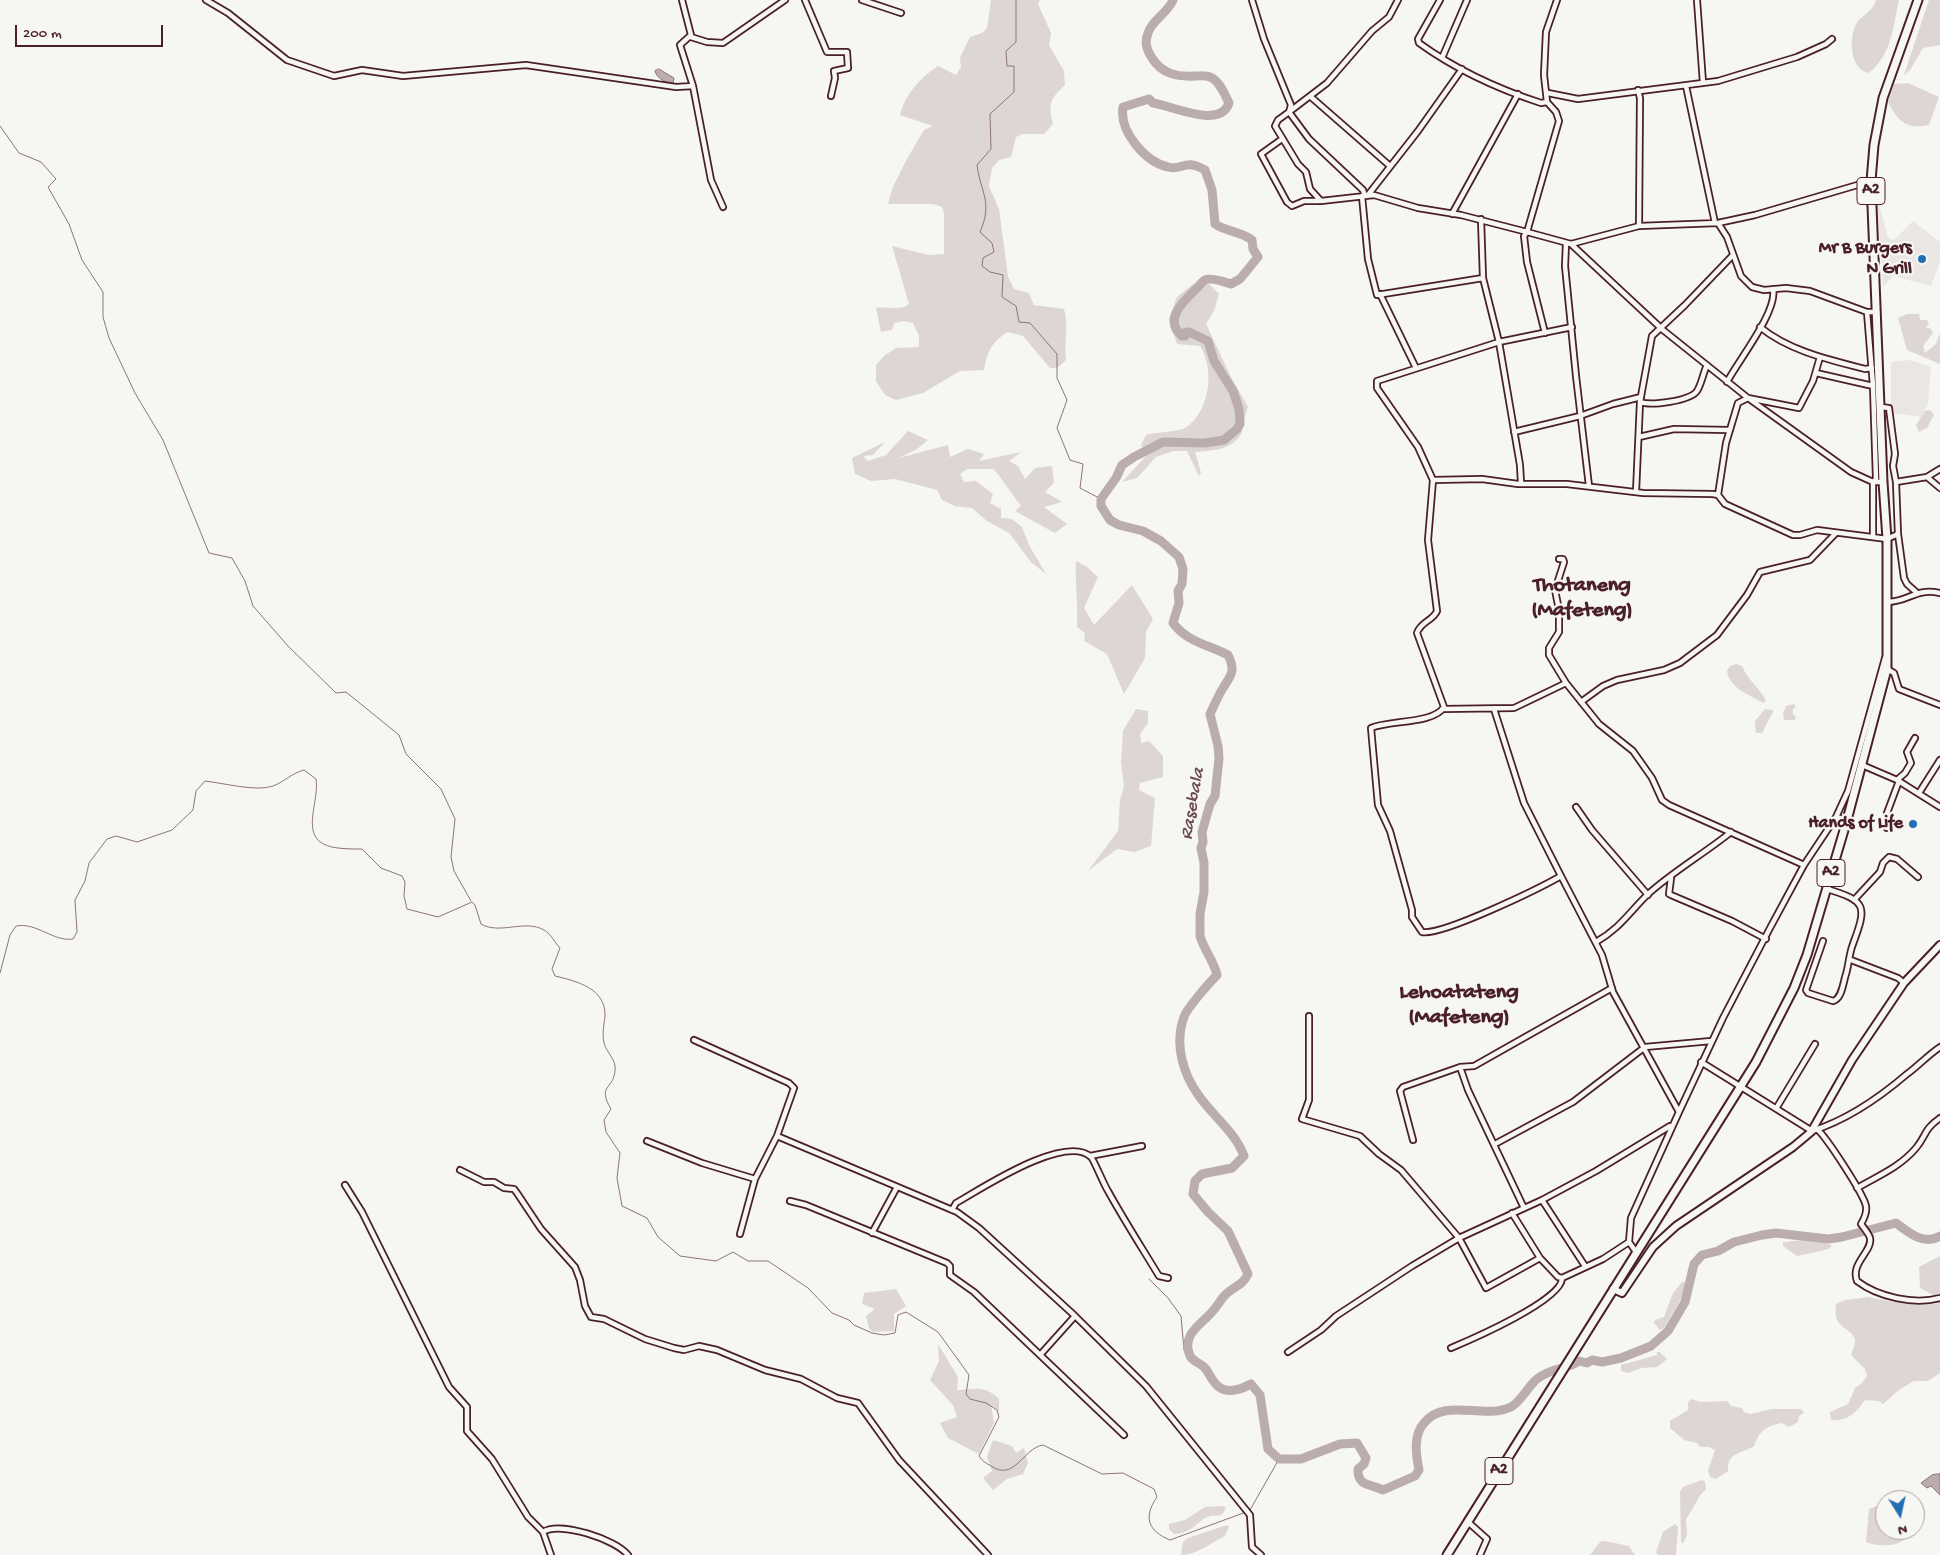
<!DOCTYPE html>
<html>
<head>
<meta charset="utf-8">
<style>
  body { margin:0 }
  #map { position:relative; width:1940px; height:1555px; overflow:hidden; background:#f6f6f2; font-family:"Gochi Hand",sans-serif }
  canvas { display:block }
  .north { position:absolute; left:1875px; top:1490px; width:50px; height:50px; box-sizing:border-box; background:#f6f6f2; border:1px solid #b1a0a2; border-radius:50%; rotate:170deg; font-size:14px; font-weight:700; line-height:20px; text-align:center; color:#4a1f2b }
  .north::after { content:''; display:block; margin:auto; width:18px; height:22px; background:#1f6fb2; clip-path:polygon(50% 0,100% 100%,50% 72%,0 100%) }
  .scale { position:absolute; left:15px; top:25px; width:148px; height:22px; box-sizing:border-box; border:2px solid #4a1f2b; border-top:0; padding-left:6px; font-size:15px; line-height:18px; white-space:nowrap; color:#4a1f2b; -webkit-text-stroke:4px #f6f6f2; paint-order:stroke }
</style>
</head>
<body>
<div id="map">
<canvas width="1940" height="1555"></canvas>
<div class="north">N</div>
<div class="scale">200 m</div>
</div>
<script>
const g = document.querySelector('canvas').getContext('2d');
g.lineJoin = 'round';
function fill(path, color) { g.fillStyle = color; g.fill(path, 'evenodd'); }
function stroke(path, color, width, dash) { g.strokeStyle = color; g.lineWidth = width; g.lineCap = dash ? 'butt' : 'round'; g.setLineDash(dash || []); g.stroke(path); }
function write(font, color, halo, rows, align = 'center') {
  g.font = font + ' "Gochi Hand",sans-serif'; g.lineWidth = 4.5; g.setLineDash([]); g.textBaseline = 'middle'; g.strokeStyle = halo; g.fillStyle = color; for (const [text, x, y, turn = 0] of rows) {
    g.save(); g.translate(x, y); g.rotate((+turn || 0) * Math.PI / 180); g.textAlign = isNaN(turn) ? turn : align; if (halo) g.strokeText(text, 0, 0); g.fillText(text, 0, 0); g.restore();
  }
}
fill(new Path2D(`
  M1877,197l11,41 6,2 19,-19 27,21v19l-9,25 -38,-10 -10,11z
  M1910,360l21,7 -3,36 -7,14 -27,-4 -3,-9v-42z`), '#e9e6e3');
fill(new Path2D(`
  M991,0h49l-2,4 13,29 -2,12 15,26 1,14c-15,14 -17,19 -12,39l-9,10h-21l-7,3 -5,20 -12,3 -7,8 -3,18 10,23 9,68 6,12 15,4 5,12 30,4c5,16 0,34 2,51l-9,8h-7l-27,-32 -15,-4c-16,9 -21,20 -24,38l-24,1 -37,22 -27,7 -11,-5 -9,-14v-16l8,-9 12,-8 23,-1v-11l-6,-13 -9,-2 -10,2 -2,7 -11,2 -5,-24c12,-2 25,3 33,-4l-17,-58 37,9 15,-1v-41l-2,-6 -9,-3h-45l5,-17 15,-30 16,-27 9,-4 -33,-11c5,-21 20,-37 38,-49l18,9 5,-8 -1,-9 10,-21 12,-4 5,-5z
  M1876,0h23c-6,27 -7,54 -30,73 -20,-3 -21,-39 -11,-52 6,-7 16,-11 18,-21z
  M1929,0h11v45l-17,3 -13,22 -6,5z
  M1908,83l31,14 -10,28c-23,5 -31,-4 -41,-23l6,-18z
  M1202,277l17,17 -5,17 -8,13 24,51 18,32c-4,8 -3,19 -7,27 -8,16 -31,17 -46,18l6,21 -2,3 -12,-25h-14l-17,6 -19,21 -15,4 25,-27 -6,-10 5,-10c10,-3 32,-3 39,-7 25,-16 30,-59 15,-82l-23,-2 -8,-25 8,-22z
  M1907,314h12l1,6h7l2,4 -3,3 5,2 2,4 -10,13 2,7 11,-9 4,-11v31l-33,-14 -9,-32z
  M1930,410l4,5 -7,13 -8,4 -3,-7 9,-14z
  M908,431l20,9 -11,9 -18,9 49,-13 2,12 18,-8 16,5 -5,7 42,-9 -12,9 9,5 7,13 10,-11 17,-2 2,17 -9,9 17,10 -18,5 23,17 -12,9 -40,-22 6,-5 -27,-37h-27l-7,5 4,8 12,-1 17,13 -3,9 11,6v9l11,1 10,8 7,18 17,29 -15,-12 -22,-29 -22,-12 -15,-13 -17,-2 -13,-6 -5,-10 -42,-11 -24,2 -16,-7 -3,-16 33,-16 -12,13 -10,1 5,5 18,-6z
  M1076,561l11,6 11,10 -14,31 10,17 38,-40 21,34 -7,13 -1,26 -21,36 -17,-40 -23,-13 1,-8 -8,-6c1,-22 -2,-44 -1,-66z
  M1736,664l6,2c6,15 20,24 24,35l-3,2c-13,-8 -34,-15 -36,-32l3,-5z
  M1794,704l2,3 -3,2v6l3,1 -1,4h-11l-1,-6 3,-8z
  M1136,709l12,2v12l-8,11 1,9 8,-2 14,15v21l-23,6 -1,7 16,8 -4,48 -17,6 -17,-3 -29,22 30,-40 2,-31 4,-13 -3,-25 2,-31z
  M1765,709l8,1v2l-11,21h-6l-1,-12z
  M1811,1239l21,6 -3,4 -32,7 -14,-10v-3c4,-2 22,-3 28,-4z
  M1940,1256v39l-5,1 -15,-8 -1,-21z
  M1683,1281l2,3 -3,13 -18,31 -4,2 -6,-7 1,-3 9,-3 9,-24z
  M896,1289l10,17 -12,8v17l-21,1 -4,-4 -3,-12 9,-7 -13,-5 2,-11z
  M1869,1297c24,5 46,10 71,6v70l-12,8h-14l-14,8 -17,15 -4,-3 -14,-1c-8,12 -18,22 -34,20l-1,-8 18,-8 7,-16 7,-5 5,-7 -2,-7 -14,-14c1,-5 5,-10 4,-15 -3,-14 -23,-9 -19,-36l9,-4z
  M938,1344l20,33 -1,13c18,-1 28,-5 42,9v12l-8,-6 3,18 -15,31 -31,-16 -8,-15 17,-6 -4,-12 -23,-25 9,-19z
  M1657,1352h3l7,7 -10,8 -16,1 -13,5 -7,-2v-6l36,-10z
  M1691,1399l10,3 26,-1 4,5 11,2 2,4 6,2 22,-5h29l3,4 -5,3 -1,6 -9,5 -7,-4c-16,3 -22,7 -28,23 -13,8 -27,6 -26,25l-12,8 -6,-2 -2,-6 7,-21 -6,-3h-9l-3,-4 -13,-3 -14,-12v-7l18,-11v-7z
  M993,1440l19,6 4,7 8,-5 4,15 -5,11 -16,5 -14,11 -10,-12 9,-7 -5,-14z
  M1702,1480l3,2 1,7c-10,9 -12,20 -20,30l1,16 -4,9 -2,-3 -1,-49 3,-5z
  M1884,1503l1,27h23c-2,4 -2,8 -6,11 -8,6 -27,5 -36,1l3,-33z
  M1220,1506l6,1c-2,4 -1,5 -4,7 -5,4 -7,0 -12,2 -12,3 -17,18 -36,18l-5,-5v-5l16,-4 20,-13z
  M1675,1524l3,3 -2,28h-18l-2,-3 7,-20z
  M1227,1525l2,2 -4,9c-15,7 -28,19 -44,19l2,-13 5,-4z
  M1605,1541l24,5 6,9h-45l10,-13z`), '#ddd6d5');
const water = new Path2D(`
  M659,69l15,9 -1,5c-7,0 -16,-4 -18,-12z
  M1940,1474v21l-9,-9 -4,2 -6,-5 11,-8z`);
fill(water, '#bbadae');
stroke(water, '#8e747a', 1);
stroke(new Path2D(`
  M1016,0v42l-10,9 1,15h7v26l-24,22 1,35 -14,16c4,29 16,37 3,67l12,11 2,9 -11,6 -1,8 8,6 13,3 -1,22 14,9 3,16 11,1 27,31v24l10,22 -10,28 13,32 13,4 -3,24 21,11
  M0,126l19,27 22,9 15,17 -8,8 21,37 13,36 21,32v25l6,21 26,55 28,47 46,113 23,5 13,23 8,25 35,40 48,47 10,-1 53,43 7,19 35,35 14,30 -4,38 3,14 17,30
  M0,973l10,-38 6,-9c21,-4 37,16 57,13l4,-7 -2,-32 10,-19 4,-18 18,-24 9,-3 21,6 35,-12 21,-20 3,-19 9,-10c18,2 52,11 68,5 11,-4 19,-13 31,-16l12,9c4,26 -21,64 22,69 8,1 16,1 24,1l19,19 21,8 3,6 -1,14 3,13 31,8 34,-15 3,3 6,19c19,11 44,-5 63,6 7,4 11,13 16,18l-8,21 3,7c21,5 51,12 50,40 -1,9 -3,17 -1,27 2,9 13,17 11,28 -2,19 -18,14 -4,38l-7,11 2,12 14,21 -3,25 5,28 25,12 11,19 22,19 36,5 17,-9 15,9h20l40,27 24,25 17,7 5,5 18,8 12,2 11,-2 3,-18 8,-3 32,20 31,43 -3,19 4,5 16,4 11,7 2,7 -20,39c3,5 7,7 12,10 24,16 32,-18 52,-21l59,29 21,-1 31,16 3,8c-14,20 -9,34 13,43l76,-28
  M1149,1279l19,19 13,18 3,34 4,3
  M1250,1510l29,-51`), '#8e747a', 1);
stroke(new Path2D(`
  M1173,0c-5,13 -21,20 -25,33 -4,10 -1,17 4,25 10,16 25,19 43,18 5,0 11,-1 15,1 9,3 15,18 19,26 -9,27 -58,2 -76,0l-4,-4 -26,8c-4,24 22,55 45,60 15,4 16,-9 37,3l7,20 3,34c12,8 25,7 37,16l1,9 5,8 -18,22 -9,5c-6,-2 -20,-7 -26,-4 -3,1 -5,6 -8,8 -12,12 -35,31 -15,48h3l1,-4h3l19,9 6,20 19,30 6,18 1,15 -3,5 -13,11 -20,3 -41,-1 -29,15 -12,8 -6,13 -15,21v7l9,14 9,5 24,6 18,10 18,16 4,12 -1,15 -4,7 1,12 -6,20c14,19 36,22 55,32 8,16 3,20 -5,33 -5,8 -9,18 -13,26l8,32 1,12 -4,38 -5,8 -8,28 1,10 -2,6 3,15v29l-4,22v22c4,14 14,25 17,39 -7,7 -30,33 -33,42 -10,27 -1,57 15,79 15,21 36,36 45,60l-12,12 -30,6 -7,7 -2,13 15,18 20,19 20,43c-5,11 -13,12 -22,20 -6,6 -10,15 -17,21 -10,11 -26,20 -20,38 2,9 11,9 16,15 5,6 7,14 14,19 9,7 23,2 32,-3l9,11 8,54 11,10h22l39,-15 17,-1 9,15 -2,6 -6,5c-1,18 14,15 25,21l32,-14 4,-6c-3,-15 -6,-35 5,-47 21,-26 59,-3 87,-16 10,-5 17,-21 26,-28 15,-12 29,-9 42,-18l8,2 5,-3 10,2 19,-4 30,-12 17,-15 17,-29 9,-38 8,-9 16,-4 16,-9 28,-7 14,-2 52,6 14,-2 54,-14c12,9 28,23 44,13`), '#bbadae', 9);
const street = new Path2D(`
  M206,0l22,13 59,47 47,16 28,-6 41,6 123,-11 150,22 17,-1
  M682,0l9,35 -11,10 13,41 18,94 12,27
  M805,0l22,52h20l1,16 -14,3 1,7 -4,18
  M862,0l39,13
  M1252,0l12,39 27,66 -2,7 -11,8 -3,6 23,38 8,8 4,17 11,12 53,-6 44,13 43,7 66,17 -3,4 3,26 18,71
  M1440,0l-22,39 1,4c36,26 79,46 122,60l6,-1
  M1557,0l-11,32 -2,43 3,27 9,10 3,9 -32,111 44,12 68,-18 79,-3 37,-8 116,-34
  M1697,0l6,83
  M691,37l16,5 16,1 62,-43
  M1442,58l25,-58
  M1686,86l29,137
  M1638,90l2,8 -1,128
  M1548,93l30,6 140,-18 79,-24 29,-13 6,-5
  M1311,97l79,69
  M1282,139l-21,15 26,48 5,4 12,-5h15
  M1368,195l50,-64 44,-62
  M1362,196l6,63 9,36 106,-17
  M1365,196l-2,-6 -54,-51 -20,-27 38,-29 45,-52 17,-14 9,-17
  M1452,214l66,-120
  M1481,219l2,59 16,64 21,123 1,18
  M1718,223l9,14 14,39 11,11 12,3 22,-2 24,3 57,21h10
  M1566,243l-1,23 11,110 13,110
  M1571,244l92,86 85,68 103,74 22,10h10
  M1380,294l36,74
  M1867,312l6,74 3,93 -3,3v55
  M1572,327l-73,15 -122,39v7l41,59 15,33 49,-1 36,5h49l76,9 70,1 5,1 7,9 68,31h7l17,-5 70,9 11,-5
  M1760,327c29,24 70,33 105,42l7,-1
  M1816,373l57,13
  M1727,382c11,-21 51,-71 46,-93
  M1640,402c11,4 50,-1 57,-11 5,-8 6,-18 10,-26
  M1881,407l8,1 6,46 -2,12 3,16 2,52 6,44 3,6 9,8
  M1514,432l66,-16 33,-12 28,-7
  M1639,437l35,-8 55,1
  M1927,477l13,-8
  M1433,480l-5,60 9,71c-4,10 -16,10 -20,22l27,74c-10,17 -55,13 -73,21l7,77 12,26 22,79v7l10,15c20,4 118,-44 139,-56l41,79 11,37 66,120 -48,106 -2,24 7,10
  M1896,482l31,-5 13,11
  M1636,492l4,-90 12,-66 33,-31 48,-50
  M1718,495l8,-52 12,-40 10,-5 51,10 14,-27 7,-24
  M1559,559h4l1,3 -9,28 4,20v22l-10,16v7l17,28 33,41 34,27 19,27 10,22 7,5 135,60
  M1888,602c23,-1 26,-14 52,-9
  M1887,669l7,4 5,16 41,16
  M1581,702l22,-16 14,-6 47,-10 16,-7 37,-28 30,-40 13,-23 50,-12 25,-26
  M1443,709l71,-1 52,-25
  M1494,709l30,94 37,73
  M1862,765l35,15 43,27
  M1897,780l8,-7 6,-10 -4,-11 8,-14
  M1919,793l21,-33
  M1576,807l16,23 56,65
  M1836,817l12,-26 37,-133
  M1887,828v-15l12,-32
  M1671,878l-2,16 2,1 61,26 34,18
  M1854,900l26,-28 3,-9 6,-6 8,2 21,18
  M1823,941l-17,49 2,3 25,8c9,-2 10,-18 13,-27 3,-10 3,-20 7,-30 14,-38 14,-43 -26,-55
  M1596,942c24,-14 32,-28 51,-47 25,-23 58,-42 84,-63
  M1851,960l47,18 6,5
  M1309,1016v84l-7,19 58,17 19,18 22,16 58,68 27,50 54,-30
  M694,1040l95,43 5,5 -17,48 -22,43 -15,55
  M1701,1062l111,69c35,-11 67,-33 95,-57 11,-8 21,-19 33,-27
  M1460,1067l8,23 56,118
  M1777,1107l38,-63
  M1679,1112l44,-94 47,-90 34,-63 32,-48 11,3
  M1817,1129c10,9 46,64 49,77 1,6 -2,13 -5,18 3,4 8,10 9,14 3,13 -20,25 -13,43 21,16 57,24 83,17
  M777,1136l180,76 22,16 95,87 72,71 104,129 2,32 9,8
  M1413,1140l-13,-49 3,-4 57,-20 14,-1 138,-78
  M647,1141l55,22 53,16
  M1495,1144l78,-42 72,-55 66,-6
  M1090,1156l52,-10
  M460,1170l24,12h10l10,6 10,1 3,4 24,36 34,38 5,13 5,26 6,11 13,2 41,20 29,9 10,2 15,-4 18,4 48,20 36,9 36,19 21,5 41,57 89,95
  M345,1185l17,27 87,175 18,20v24l25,28 36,58 15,15 8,23
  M1857,1188c21,-12 43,-21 59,-40 11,-13 7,-18 24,-30
  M1542,1200l43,66
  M790,1201l16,4 141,58 3,3v9l24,17 150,143
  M952,1210l4,-7c25,-14 109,-70 135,-46 3,3 13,28 17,34 16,29 34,57 51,85l9,2
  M1512,1213l28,45 18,19 4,1 41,-19 26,-17
  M872,1233l25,-46
  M1451,1348c19,-8 112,-48 111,-70
  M1288,1352l33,-22 15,-14 76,-50 47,-28 83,-38 54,-29 74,-45
  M1040,1355l35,-39
  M1468,1522l19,17 -7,16
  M543,1532c17,-11 72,7 85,23`);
const secondary = new Path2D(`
  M1613,1289l9,4 31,-46 23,-21 117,-79 18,-15 41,-72 52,-77 36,-38`);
const primary = new Path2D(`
  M1447,1555l309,-493 38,-74 13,-33 40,-135 40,-151v-130l-4,-57 -12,-301 3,-36 9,-47 35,-98`);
stroke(street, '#4a1f2b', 8);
stroke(secondary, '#4a1f2b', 10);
stroke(primary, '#4a1f2b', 11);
stroke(street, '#f6f6f2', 4.5);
stroke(secondary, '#f6f6f2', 6);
stroke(primary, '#f6f6f2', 7);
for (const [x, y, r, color] of [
  [1922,259,5,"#1f6fb2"],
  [1913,824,5,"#1f6fb2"]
]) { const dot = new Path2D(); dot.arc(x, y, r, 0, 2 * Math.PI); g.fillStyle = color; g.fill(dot); stroke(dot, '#f6f6f2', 2); }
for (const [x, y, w] of [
  [1871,191,28],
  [1831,873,28],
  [1499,1471,28]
]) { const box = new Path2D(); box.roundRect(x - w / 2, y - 13.5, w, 27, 4); g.fillStyle = '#f6f6f2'; g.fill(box); stroke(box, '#4a1f2b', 1); }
write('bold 16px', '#4a1f2b', null, [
  ["A2",1871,191],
  ["A2",1831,873],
  ["A2",1499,1471]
]);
write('bold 18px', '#4a1f2b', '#f6f6f2', [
  ["Mr B Burgers",1912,249],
  ["N Grill",1912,270],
  ["Hands of Life",1903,824]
], 'right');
write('italic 19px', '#6c4a52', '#f6f6f2', [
  ["Rasebala",1194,804,-80]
]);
write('bold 22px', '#4a1f2b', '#f6f6f2', [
  ["Thotaneng",1582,587],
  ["(Mafeteng)",1582,612],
  ["Lehoatateng",1459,994],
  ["(Mafeteng)",1459,1019]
]);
</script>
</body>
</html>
